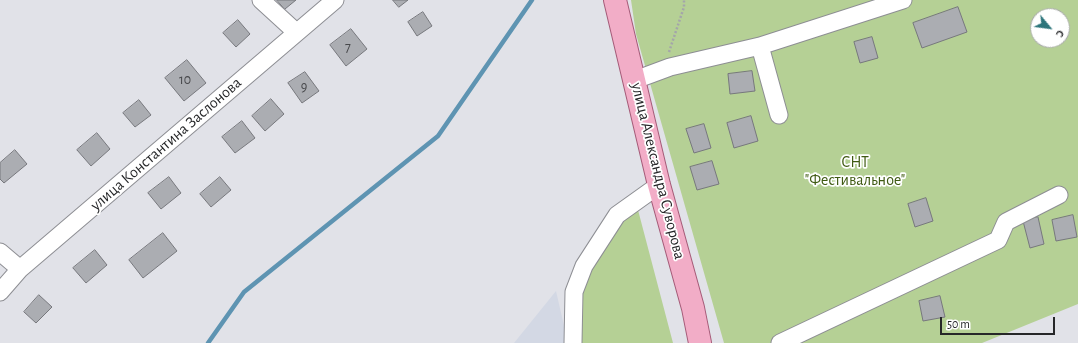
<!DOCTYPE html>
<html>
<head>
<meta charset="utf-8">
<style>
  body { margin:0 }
  #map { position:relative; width:1078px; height:343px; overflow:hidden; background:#e1e2e8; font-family:"Alegreya Sans",sans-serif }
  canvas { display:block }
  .north { position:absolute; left:1030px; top:8px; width:40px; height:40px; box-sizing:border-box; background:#fff; border:1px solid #a8a9a9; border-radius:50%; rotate:119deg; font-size:11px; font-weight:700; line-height:16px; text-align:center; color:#262729 }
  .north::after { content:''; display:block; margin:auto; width:14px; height:18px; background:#2c757b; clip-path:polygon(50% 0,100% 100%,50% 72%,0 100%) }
  .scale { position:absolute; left:940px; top:317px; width:115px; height:18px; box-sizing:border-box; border:2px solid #262729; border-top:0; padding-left:5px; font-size:12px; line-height:14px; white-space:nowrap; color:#262729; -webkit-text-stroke:3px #fff; paint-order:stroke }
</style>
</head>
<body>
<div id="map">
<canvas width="1078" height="343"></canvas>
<div class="north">С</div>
<div class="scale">50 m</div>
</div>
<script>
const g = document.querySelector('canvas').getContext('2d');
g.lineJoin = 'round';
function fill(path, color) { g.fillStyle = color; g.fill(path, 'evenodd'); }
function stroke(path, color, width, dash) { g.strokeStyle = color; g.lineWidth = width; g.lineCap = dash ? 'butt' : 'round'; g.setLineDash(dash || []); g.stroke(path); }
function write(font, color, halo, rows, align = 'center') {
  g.font = font + ' "Alegreya Sans",sans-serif'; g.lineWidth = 3.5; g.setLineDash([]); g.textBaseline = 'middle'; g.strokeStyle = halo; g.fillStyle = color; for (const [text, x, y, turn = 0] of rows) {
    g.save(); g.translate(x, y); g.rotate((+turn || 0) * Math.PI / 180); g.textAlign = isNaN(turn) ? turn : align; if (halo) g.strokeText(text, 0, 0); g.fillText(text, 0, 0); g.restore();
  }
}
fill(new Path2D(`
  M556,291l12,52h-54z`), '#d3d8e4');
fill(new Path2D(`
  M631,0h447v304l-96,39h-258l-88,-309zM1038,16h24v24h-24z
  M638,210l35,133h-96l-11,-54 49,-70z`), '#b5d095');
stroke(new Path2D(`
  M208,343l36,-51 194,-156 94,-136`), '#5e94b2', 4.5);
const building = new Path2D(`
  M277,0h19l-11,9z
  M393,0h15l-9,7z
  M958,7l9,25 -45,16 -9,-25z
  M423,12l9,14 -15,10 -9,-14z
  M238,20l12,14 -14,13 -13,-14z
  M351,29l16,20 -21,17 -16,-21z
  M872,37l6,21 -18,5 -6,-21z
  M187,60l19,23 -22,18 -19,-23z
  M752,71l3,20 -25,3 -2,-20z
  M305,72l14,19 -17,12 -14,-20z
  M271,99l13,15 -19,17 -13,-15z
  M139,100l12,15 -16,12 -12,-14z
  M751,116l7,25 -24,7 -7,-25z
  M242,121l13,17 -20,15 -13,-16z
  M704,124l7,24 -17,5 -8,-24z
  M97,133l13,16 -19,17 -14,-16z
  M15,150l12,14 -23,19 -4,-4v-16z
  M712,161l7,23 -22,6 -7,-23z
  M169,177l12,16 -20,16 -13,-16z
  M220,177l11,13 -20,17 -11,-13z
  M926,198l7,23 -18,6 -7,-23z
  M1073,215l4,22 -21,4 -4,-21z
  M1038,217l6,27 -14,4 -7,-27z
  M163,233l14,18 -34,27 -14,-18z
  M95,250l12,15 -21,18 -13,-15z
  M39,295l13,12 -16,16 -12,-11z
  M940,296l5,21 -22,4 -4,-20z`);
fill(building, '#abadb2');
stroke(building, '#77787d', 1);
const minor = new Path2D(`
  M261,0l35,32
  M760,46l143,-46
  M635,80l35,-13 90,-21 19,69
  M0,252l20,17
  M0,292l20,-23 315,-269
  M573,343l1,-51 10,-26 33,-51 42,-30
  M780,343l218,-103 8,-18 53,-27`);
const major = new Path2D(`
  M615,0l44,185 34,123 7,35`);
stroke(minor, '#8d8e93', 19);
stroke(major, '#a55b78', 24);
stroke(new Path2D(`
  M669,52l15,-45v-7`), '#a4a5aa', 2.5, [2, 2]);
stroke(minor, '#fff', 17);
stroke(major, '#f2adc7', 22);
write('14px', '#47484b', null, [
  ["7",348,47],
  ["10",185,80],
  ["9",304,87]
]);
write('16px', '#262729', '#fff', [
  ["улица Константина Заслонова",166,144,-41],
  ["улица Александра Суворова",658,171,76]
]);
write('16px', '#3f5a12', '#fff', [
  ["СНТ",855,162],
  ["\"Фестивальное\"",855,180]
]);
</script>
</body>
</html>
